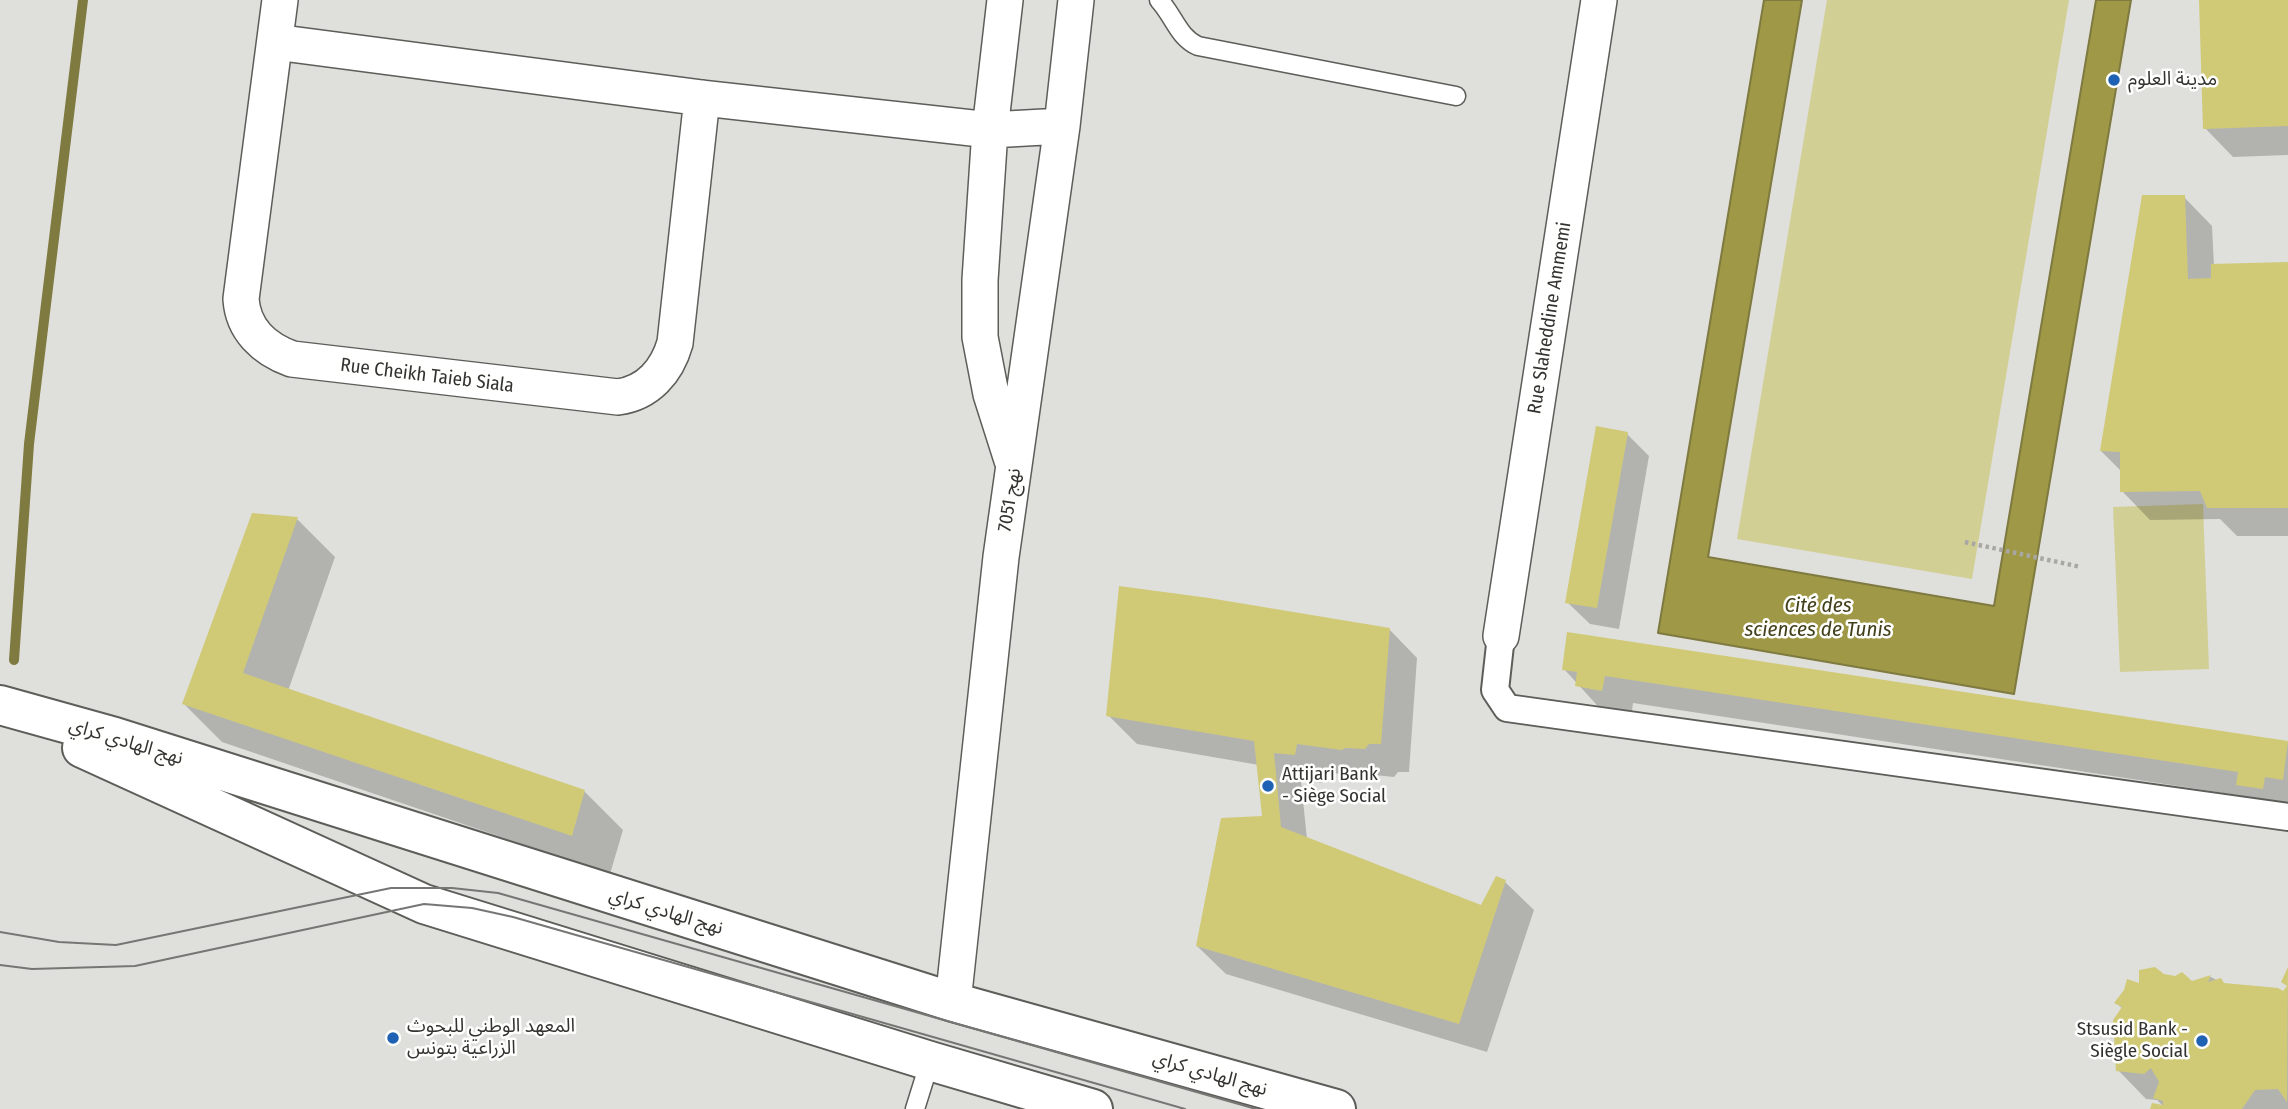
<!DOCTYPE html>
<html>
<head>
<meta charset="utf-8">
<style>
  body { margin:0 }
  canvas { display:block; background:#dfdfdb }
</style>
</head>
<body>
<canvas width="2288" height="1109"></canvas>
<script>
const g = document.querySelector('canvas').getContext('2d');
g.lineJoin = 'round';
function fill(path, color) { g.fillStyle = color; g.fill(path, 'evenodd'); }
function stroke(path, color, width, dash) { g.strokeStyle = color; g.lineWidth = width; g.lineCap = dash ? 'butt' : 'round'; g.setLineDash(dash || []); g.stroke(path); }
function write(font, color, halo, rows, align = 'center') {
  g.font = font + ' "Fira Sans Condensed","Noto Sans Arabic",sans-serif'; g.lineWidth = 5; g.setLineDash([]); g.textBaseline = 'middle'; g.strokeStyle = halo; g.fillStyle = color; for (const [text, x, y, turn = 0] of rows) {
    g.save(); g.translate(x, y); g.rotate((+turn || 0) * Math.PI / 180); g.textAlign = isNaN(turn) ? turn : align; if (halo) g.strokeText(text, 0, 0); g.fillText(text, 0, 0); g.restore();
  }
}
fill(new Path2D(`
  M1827,0h242l-97,579 -235,-40z
  M2203,504l6,165 -89,3 -7,-165z`), '#d2cf95');
const water = new Path2D(`
  M1764,0h38l-94,557 286,49 102,-606h35l-117,694 -356,-61z`);
fill(water, '#9f9846');
stroke(water, '#7f7a40', 2);
fill(new Path2D(`
  M2200,0h88v155l-55,2 -28,-29z
  M2184,197l28,29 2,40 74,-2v272h-51l-17,-17 -70,1 -28,-29 -1,-20 -20,-20z
  M1627,434l22,22 -30,173 -29,-5 -23,-22z
  M297,519l38,38 -47,134 296,100 39,39 -13,44 -388,-132 -38,-38z
  M1389,629l28,29 -8,114h-11l-4,5 -20,-2 -3,3 -46,-6 -2,11 -22,-2 6,58 175,68 23,-25 29,28 -47,142 -261,-78 -29,-28 67,-129 -5,-52 -122,-21 -29,-29z
  M1569,634l719,109v73l-22,-3 -16,-16 -617,-94 -2,16 -26,-5 -41,-45z
  M2163,975l29,7 19,-5 15,8 58,9 4,-6v121h-136l11,-3 -6,-6 -11,-1 -28,-29 5,-61 -7,-6 25,-18z`), '#0003');
stroke(new Path2D(`
  M14,660l15,-216 54,-444`), '#7f7a40', 10);
fill(new Path2D(`
  M2199,0h89v126l-85,3z
  M2142,195h43l3,84 23,-1v-14l77,-2v246h-81l-7,-17 -80,1v-40l-20,-1z
  M1596,426l32,6 -31,176 -32,-5z
  M252,513l46,4 -55,156 342,117 -13,46 -390,-132z
  M1119,586l90,12 181,30 -9,116h-12l-4,5 -20,-1 -3,2 -45,-6 -2,11 -21,-2 7,74 200,78 15,-29 10,4 -47,144 -263,-78 25,-128 41,-2 -8,-75 -148,-25z
  M1567,632l721,109 -5,39 -18,-3 -2,12 -27,-4 2,-13 -633,-96 -3,15 -27,-5 2,-14 -15,-2z
  M2155,967l9,7 11,2 7,-4 10,9 19,-6 -3,7 13,-4 3,5 54,5 5,3 4,-5 -6,-4 7,-15 -1,135 -9,-13 -23,1 -13,19h-92l2,-6 11,2v-4l-10,-3 6,-16 -8,-14 -7,6 -28,-3 -3,-51 9,-13 -8,-4 10,-13 3,-11 12,4v-13z`), '#d0ca77');
const service = new Path2D(`
  M1159,0c15,16 19,37 39,46l258,50
  M915,1109l15,-48`);
const pedestrian = new Path2D(`
  M1501,636l-6,54 12,18 781,109`);
const minor = new Path2D(`
  M280,0l-39,299c2,30 23,50 51,60l326,38c30,-4 49,-26 57,-54l27,-245
  M1005,0l-15,130 -10,150v57l11,57 21,66
  M275,42l427,56 288,32 72,-4
  M1501,636l98,-636
  M953,1002l48,-445 61,-431 14,-126`);
const tertiary = new Path2D(`
  M0,705l115,32 838,265 383,107
  M82,748l342,156 506,157 163,48`);
stroke(service, '#5d5d59', 21);
stroke(pedestrian, '#5d5d59', 30);
stroke(minor, '#5d5d59', 38);
stroke(tertiary, '#5d5d59', 42);
stroke(new Path2D(`
  M1965,542l116,25`), '#a8a7a4', 4.5, [3.5, 3.5]);
stroke(service, '#fff', 18);
stroke(pedestrian, '#fff', 26);
stroke(minor, '#fff', 35);
stroke(tertiary, '#fff', 38);
stroke(new Path2D(`
  M0,932l59,10 57,3 275,-57h61l46,5 758,216
  M0,965l32,4 103,-3 289,-62 48,4 41,9 672,192`), '#777674', 2);
for (const [x, y, r, color] of [
  [2114,80,7,"#1f61b2"],
  [1268,786,7,"#1f61b2"],
  [393,1038,7,"#1f61b2"],
  [2202,1041,7,"#1f61b2"]
]) { const dot = new Path2D(); dot.arc(x, y, r, 0, 2 * Math.PI); g.fillStyle = color; g.fill(dot); stroke(dot, '#fffffe', 2.5); }
write('19px', '#343332', '#fffffe', [
  ["مدينة العلوم",2128,80],
  ["Attijari Bank",1282,775],
  ["- Siège Social",1282,797],
  ["المعهد الوطني للبحوث",407,1027],
  ["الزراعية بتونس",407,1049],
  ["Stsusid Bank -",2188,1030,"right"],
  ["Siègle Social",2188,1052,"right"]
], 'left');
write('19px', '#343332', '#fffffe', [
  ["Rue Slaheddine Ammemi",1550,318,-81],
  ["Rue Cheikh Taieb Siala",427,376,7],
  ["نهج 7051",1010,500,-81],
  ["نهج الهادي كراي",126,742,17],
  ["نهج الهادي كراي",666,912,17],
  ["نهج الهادي كراي",1210,1074,16]
]);
write('italic 21px', '#423f1b', '#fffffe', [
  ["Cité des",1818,606],
  ["sciences de Tunis",1818,630]
]);
</script>
</body>
</html>
